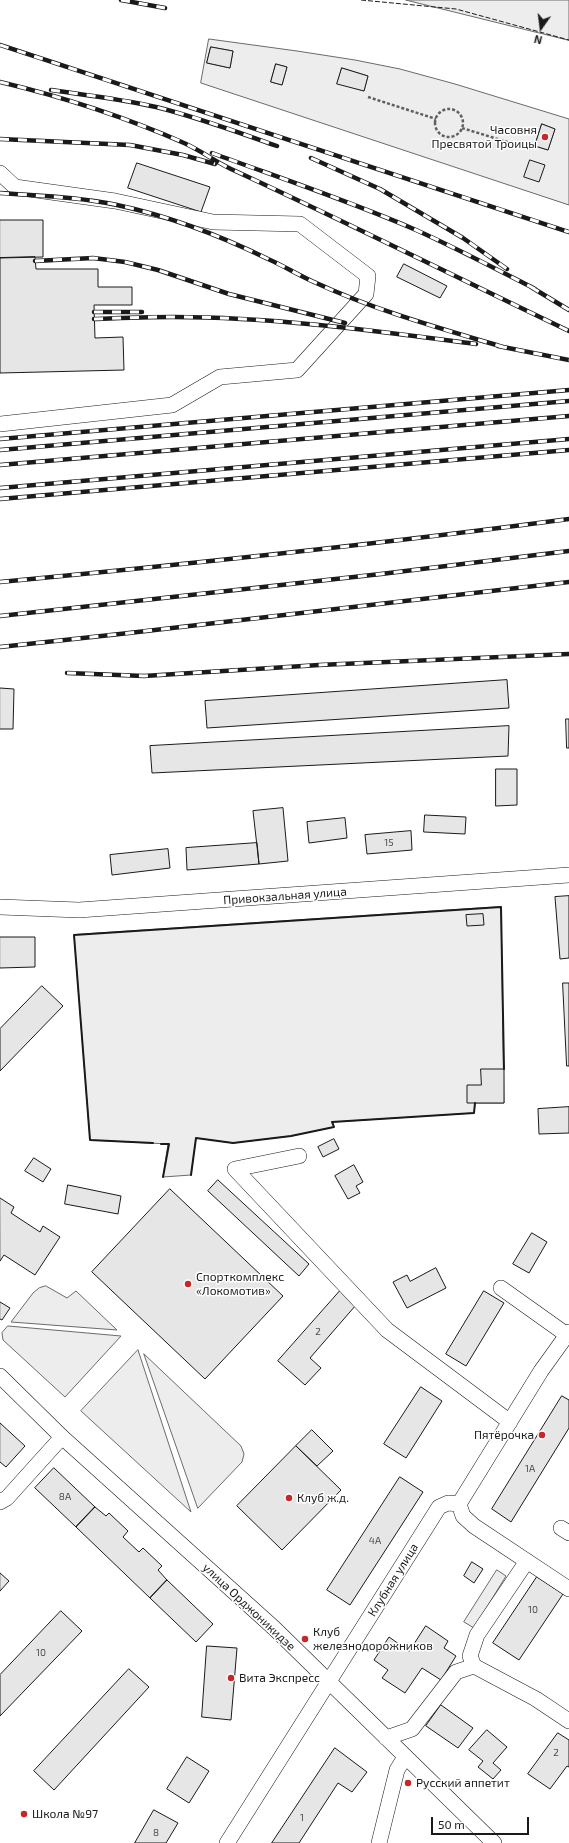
<!DOCTYPE html>
<html>
<head>
<meta charset="utf-8">
<style>
  body { margin:0 }
  #map { position:relative; width:569px; height:1843px; overflow:hidden; background:#fff; font-family:"Exo 2",sans-serif }
  canvas { display:block }
  .north { position:absolute; left:521px; top:8px; width:40px; height:40px; -webkit-text-stroke:3px #fff; paint-order:stroke; rotate:194deg; font-size:11px; font-weight:700; line-height:16px; text-align:center; color:#1a1a1a }
  .north::after { content:''; display:block; margin:auto; width:14px; height:18px; background:#1a1a1a; clip-path:polygon(50% 0,100% 100%,50% 72%,0 100%) }
  .scale { position:absolute; left:431px; top:1817px; width:98px; height:18px; box-sizing:border-box; border:2px solid #1a1a1a; border-top:0; padding-left:5px; font-size:12px; line-height:14px; white-space:nowrap; color:#1a1a1a; -webkit-text-stroke:3px #fff; paint-order:stroke }
</style>
</head>
<body>
<div id="map">
<canvas width="569" height="1843"></canvas>
<div class="north">N</div>
<div class="scale">50 m</div>
</div>
<script>
const g = document.querySelector('canvas').getContext('2d');
g.lineJoin = 'round';
function fill(path, color) { g.fillStyle = color; g.fill(path, 'evenodd'); }
function stroke(path, color, width, dash) { g.strokeStyle = color; g.lineWidth = width; g.lineCap = dash ? 'butt' : 'round'; g.setLineDash(dash || []); g.stroke(path); }
function write(font, color, halo, rows, align = 'center') {
  g.font = font + ' "Exo 2",sans-serif'; g.lineWidth = 3; g.setLineDash([]); g.textBaseline = 'middle'; g.strokeStyle = halo; g.fillStyle = color; for (const [text, x, y, turn = 0] of rows) {
    g.save(); g.translate(x, y); g.rotate((+turn || 0) * Math.PI / 180); g.textAlign = isNaN(turn) ? turn : align; if (halo) g.strokeText(text, 0, 0); g.fillText(text, 0, 0); g.restore();
  }
}
const built = new Path2D(`
  M406,0h163v40z
  M209,39l88,12 58,9 45,9 55,15 114,35v86l-368,-122zM211,47l22,4 -3,17 -23,-5zM276,64l11,3 -5,18 -11,-3zM342,68l26,8 -4,15 -26,-8zM542,124l13,5 -7,21 -13,-4z
  M501,907l3,196h-29l-1,10 -141,9 1,5 -43,9 -58,7 -37,-5 -5,37 -28,2 5,-33 -78,-4 -16,-205z
  M46,1286l21,12 9,-7 41,39 -106,-8 22,-29 6,-5z
  M8,1326l113,10 -56,61 -62,-57 -1,-7z
  M138,1350l53,162 -110,-101z
  M144,1354l97,92 3,8 -2,8 -44,46z
  M497,1570l9,6 -32,52 -10,-6z`);
fill(built, '#ededed');
stroke(built, '#6a6a6a', 1);
const building = new Path2D(`
  M211,47l22,4 -3,17 -23,-5z
  M276,64l11,3 -5,18 -11,-3z
  M342,68l26,8 -4,15 -27,-7z
  M542,124l13,5 -7,21 -13,-4z
  M530,160l15,5 -6,17 -15,-5z
  M137,163l73,24 -9,25 -73,-24z
  M0,220h43v37l-43,1z
  M35,257l1,12h62v18h34v18h-38l1,33 28,-1 1,33 -124,3v-115z
  M404,264l43,22 -7,12 -43,-21z
  M507,680l2,28 -302,20 -2,-27z
  M0,688l14,1 -1,40h-13z
  M566,719h3v29h-2z
  M509,726l-1,30 -356,17 -2,-27z
  M496,769h21v36l-21,1z
  M283,808l5,53 -29,3 -6,-53z
  M425,815l41,2 -1,17 -41,-2z
  M345,818l2,20 -38,5 -2,-21z
  M411,831l1,19 -45,4 -2,-19z
  M257,843l2,21 -72,6 -1,-22z
  M168,849l2,19 -58,7 -2,-20z
  M569,896v62l-9,1 -5,-62z
  M483,914l1,11 -17,1 -1,-11z
  M0,937h35v30l-35,1z
  M563,983h6v83h-2z
  M42,986l21,20 -63,65v-42z
  M481,1069h23v34h-37v-18h14z
  M569,1107v26l-30,1 -1,-25z
  M334,1139l5,10 -16,8 -5,-10z
  M34,1158l17,11 -8,13 -18,-11z
  M354,1165l9,17 -7,4 4,7 -12,6 -13,-23z
  M218,1180l91,84 -10,12 -91,-85z
  M68,1185l53,11 -3,18 -53,-10z
  M170,1189l113,107 -78,83 -113,-107z
  M0,1198l14,9 -3,6 29,19 3,-6 17,11 -25,38 -31,-20 -4,6z
  M532,1233l15,9 -18,31 -16,-9z
  M436,1268l10,20 -39,20 -14,-26 14,-7 3,6z
  M340,1291l16,14 -46,53 11,10 -16,17 -27,-24z
  M484,1291l20,12 -38,63 -20,-12z
  M0,1302l10,6 -8,12 -2,-1z
  M421,1387l21,14 -36,57 -22,-14z
  M562,1396l7,4v28l-58,94 -19,-13z
  M0,1423l25,23 -19,21 -6,-5z
  M312,1430l21,21 -16,15 -21,-20z
  M296,1446l45,44 -59,60 -45,-44z
  M54,1468l41,39 -19,20 -41,-39z
  M400,1477l23,15 -73,113 -23,-15z
  M95,1507l11,9 3,-3 19,18 -5,6 16,15 4,-4 19,18 -4,4 9,10 -17,18 -74,-71z
  M472,1562l11,7 -9,14 -10,-7z
  M0,1573l9,8 -9,10z
  M537,1577l26,17 -44,66 -26,-17z
  M167,1580l46,44 -17,18 -46,-44z
  M61,1611l21,20 -82,85v-41z
  M426,1626l22,15 -4,7 12,8 -15,24 -19,-12 -17,25 -23,-15 6,-8 -14,-10 15,-23 20,14z
  M207,1646l30,2 -6,72 -29,-3z
  M129,1669l20,18 -95,103 -20,-19z
  M441,1705l32,23 -15,20 -32,-22z
  M487,1730l20,17 -14,16 8,7 -8,9 -15,-12 5,-6 -14,-11z
  M558,1733l11,7v27l-2,-1 -17,23 -22,-15z
  M335,1748l32,24 -15,20 -14,-9 -39,60h-27z
  M187,1757l22,14 -20,32 -22,-14z
  M154,1810l24,13 -12,20h-31z`);
fill(building, '#e6e6e6');
stroke(building, '#1a1a1a', 1);
const minor = new Path2D(`
  M0,173l15,14 100,14 98,21 87,2 68,52 -2,18 -69,76 -77,7 -48,28 -172,19
  M0,907l79,3 490,-35
  M299,1156l-64,13 152,161 123,92
  M501,1288l66,47
  M0,1376l62,61 212,191 220,215
  M0,1502l7,-4 55,-61
  M459,1504l4,12 11,10 95,63
  M561,1528l8,5
  M527,1561l-50,74 -7,21 4,10 62,33 33,22
  M386,1738l26,-9 44,-57 18,-6
  M227,1843l212,-336 9,-4 11,1 82,-133 28,-39
  M379,1843l18,-73 8,-13`);
stroke(minor, '#1a1a1a', 16);
stroke(new Path2D(`
  M368,97l68,22
  M435 123a14 14 0 1 1 28 0a14 14 0 1 1-28 0Z
  M462,128l68,21`), '#5f5f5f', 2.5, [3, 2]);
stroke(minor, '#fff', 15);
const rail = new Path2D(`
  M121,0l44,8
  M0,45l569,187
  M0,82c63,15 125,35 184,61 16,7 30,18 47,26 113,52 225,108 338,162
  M51,90c35,5 70,9 105,17 41,10 81,25 121,39
  M0,139l130,6 53,10 32,9
  M212,153c68,25 137,48 204,77 40,18 80,39 119,59
  M311,158l69,31 83,49 44,31
  M0,193c39,3 79,4 117,12 52,11 104,31 151,54 16,7 30,16 46,23 60,28 125,46 189,65
  M35,261l58,-3 32,4 33,8 71,24 116,29
  M531,287l38,23
  M94,312h48
  M94,319c27,-1 53,-2 79,-2 102,0 203,14 303,27
  M498,346l71,14
  M0,439l569,-49
  M0,450l569,-49
  M0,465l569,-49
  M0,488l569,-49
  M0,499l569,-49
  M0,582c190,-18 380,-38 569,-63
  M0,616l381,-42 188,-23
  M0,647l129,-14 440,-51
  M67,673l77,3 175,-11 250,-11`);
stroke(rail, '#1a1a1a', 4.5);
stroke(rail, '#fff', 3, [9]);
stroke(new Path2D(`
  M361,0l95,9 113,31`), '#1a1a1a', 1, [5, 2]);
stroke(new Path2D(`
  M153,1143l-63,-3 -16,-205 427,-28 3,162
  M161,1144h8l-6,33
  M191,1175l5,-37 37,5 58,-7 43,-9 -2,-5 142,-9 1,-10`), '#1a1a1a', 2);
for (const [x, y, r, color] of [
  [545,137,4,"#c62828"],
  [188,1284,4,"#c62828"],
  [542,1435,4,"#c62828"],
  [289,1498,4,"#c62828"],
  [305,1639,4,"#c62828"],
  [231,1678,4,"#c62828"],
  [408,1783,4,"#c62828"],
  [24,1814,4,"#c62828"]
]) { const dot = new Path2D(); dot.arc(x, y, r, 0, 2 * Math.PI); g.fillStyle = color; g.fill(dot); stroke(dot, '#fff', 1.5); }
write('10px', '#4d4d4d', null, [
  ["15",389,843],
  ["2",318,1332],
  ["1А",530,1469],
  ["8А",65,1497],
  ["4А",375,1541],
  ["10",533,1610],
  ["10",41,1653],
  ["2",556,1753],
  ["1",302,1818],
  ["8",156,1833]
]);
write('12px', '#1a1a1a', '#fff', [
  ["Часовня",537,130,"right"],
  ["Пресвятой Троицы",537,144,"right"],
  ["Спорткомплекс",196,1277],
  ["«Локомотив»",196,1291],
  ["Пятёрочка",534,1435,"right"],
  ["Клуб ж.д.",297,1498],
  ["Клуб",313,1632],
  ["железнодорожников",313,1646],
  ["Вита Экспресс",239,1678],
  ["Русский аппетит",416,1783],
  ["Школа №97",32,1814]
], 'left');
write('12px', '#1a1a1a', '#fff', [
  ["Привокзальная улица",285,896,-4],
  ["Клубная улица",393,1580,-58],
  ["улица Орджоникидзе",249,1607,43]
]);
</script>
</body>
</html>
